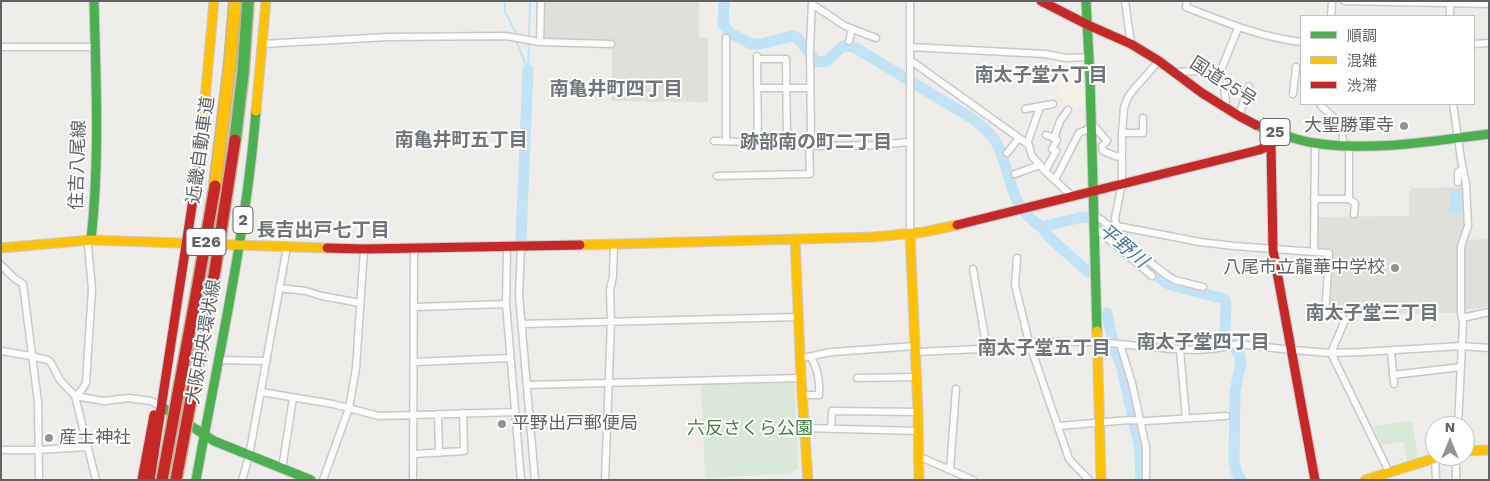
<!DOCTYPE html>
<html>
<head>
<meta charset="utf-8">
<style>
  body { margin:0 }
  #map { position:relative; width:1490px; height:481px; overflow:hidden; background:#eeedea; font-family:"Work Sans","Noto Sans JP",sans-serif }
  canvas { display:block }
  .frame { position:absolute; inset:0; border:2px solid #5f6367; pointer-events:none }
  .legend { position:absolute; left:1300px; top:15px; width:175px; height:90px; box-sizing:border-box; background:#fff; border:1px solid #bfc1c2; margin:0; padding:6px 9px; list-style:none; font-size:15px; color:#5f6367 }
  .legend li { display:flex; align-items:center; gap:10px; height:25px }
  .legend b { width:25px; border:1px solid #bfc1c2 }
  .north { position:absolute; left:1425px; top:416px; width:50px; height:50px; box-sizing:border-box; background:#fff; border:1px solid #bfc1c2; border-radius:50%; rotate:0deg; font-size:14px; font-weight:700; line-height:20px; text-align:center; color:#5f6367 }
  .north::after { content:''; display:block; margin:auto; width:18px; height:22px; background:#919395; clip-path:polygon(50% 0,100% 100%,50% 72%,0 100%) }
</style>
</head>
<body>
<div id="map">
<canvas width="1490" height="481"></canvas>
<div class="frame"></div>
<ul class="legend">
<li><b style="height:6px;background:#4caf50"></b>順調</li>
<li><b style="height:6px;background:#ffc107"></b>混雑</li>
<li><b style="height:6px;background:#c62828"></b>渋滞</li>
</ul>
<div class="north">N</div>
</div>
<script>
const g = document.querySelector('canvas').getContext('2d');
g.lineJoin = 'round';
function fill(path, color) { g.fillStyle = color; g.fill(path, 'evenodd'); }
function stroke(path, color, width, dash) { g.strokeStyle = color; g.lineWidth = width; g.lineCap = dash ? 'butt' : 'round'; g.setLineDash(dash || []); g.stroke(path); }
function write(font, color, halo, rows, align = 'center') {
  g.font = font + ' "Work Sans","Noto Sans JP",sans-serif'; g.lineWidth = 4; g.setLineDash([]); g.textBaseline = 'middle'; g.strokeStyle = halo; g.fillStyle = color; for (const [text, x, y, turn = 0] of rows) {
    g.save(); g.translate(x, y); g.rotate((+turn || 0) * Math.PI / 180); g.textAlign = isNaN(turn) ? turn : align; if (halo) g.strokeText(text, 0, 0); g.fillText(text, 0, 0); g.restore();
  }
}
fill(new Path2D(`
  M1052,57l31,3v46l-13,4 -10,-15z`), '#f6f1e5');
fill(new Path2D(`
  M542,1h157v36l9,2v63l-96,-1v-59l-67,-2 -4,-4z
  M1465,187l1,37 -7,26 -2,36 1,27 -127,1 -3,-4 5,-60 -18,-1v-32l94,-1v-25h2v-3z
  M1489,239v68l-25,3 1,-70z`), '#e1dfda');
fill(new Path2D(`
  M794,380l4,88 -9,6 -84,4 -4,-94z
  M1412,421l6,38 -11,3 -3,-20 -23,3 -7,-19z`), '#dae9d7');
fill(new Path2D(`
  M1450,189h12v24h-12z`), '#c2e2f5');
stroke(new Path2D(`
  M505,1v11l11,21 1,10 11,27
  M529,37l1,-36
  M528,67l1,-25`), '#c2e2f5', 2);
stroke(new Path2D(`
  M724,1l-1,23 7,9 21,11h10l31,-8 6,2 17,23 5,1 7,-1 16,-15 11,1 119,72c10,8 21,17 26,29 13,30 11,60 43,79l40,-10 7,1 18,13 23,22 35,29 6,3 53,14 2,4 -1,29 2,5 13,19 1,7 -6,28 -1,70 2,10 5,9
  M1042,227l5,8 41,37
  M521,238l7,-168
  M1107,313l7,34 8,21 18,82 1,30`), '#c2e2f5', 11);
const street = new Path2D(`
  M1125,1l6,43
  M1187,1l-1,6c38,15 74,30 115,35
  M1344,1l145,3
  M812,4l33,22 31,12
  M1331,16l1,-15
  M1450,16v-15
  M726,38v103
  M849,41l3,-12
  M540,42l1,-41
  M262,44l126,-7 118,-1 34,6 71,2
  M1474,44l15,-1
  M1,47h94
  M910,47l135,7 21,4 24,-1
  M757,56l1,86
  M757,59h29l1,84
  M910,60l119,85 3,11 13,15 27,25
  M1175,72l46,-2
  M757,88h53
  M1293,94l3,-27
  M1320,104l1,2 21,19 1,20
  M1453,104l8,55 5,25 2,42 -7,20v67l2,10 -5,103
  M1224,107l2,-6 -5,-31 17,-42
  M1025,109l28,-5
  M1239,116l10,-30
  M1122,133h21v-15
  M1046,135l8,3
  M714,141l97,3 6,2 61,-1 31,-3
  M811,144l-1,-96 2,-47
  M1027,144l13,-37
  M1007,153l12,-15
  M1045,171l11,-20 -4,-2 5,-9 -3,-2 6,-17 8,-11
  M1015,174l25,-9
  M717,176l93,-2 -1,-30
  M1055,180l24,-47 12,-5h5l11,13 -5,5 1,5 12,5 7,1
  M1458,182v-10l5,-4
  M1314,199h35l6,4 -1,11
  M1349,199v-53
  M1094,216l8,4 53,46 13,10 7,4 28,7
  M1117,226l83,16 34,4 95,7 -4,63h16l4,4 -14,33 58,119
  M1094,227l58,49
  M910,234v-233
  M1112,242l5,-8 -2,-16 7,-34v-51l2,-25 4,-11 6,-8 25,-28
  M521,246l-2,49 16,185
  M507,247l-1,57 15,176
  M1314,251l1,-108
  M1017,258l-2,27 14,57 40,117 20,21
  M1,265l13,13 9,6 15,118 1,78
  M973,269l14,80
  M279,288l27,3 16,5 38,7
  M414,307l92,-3
  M1462,318l27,-6
  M522,324l276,-7
  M1120,344l12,39 14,64v33
  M1180,350l6,68
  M1,351l30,5 17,4 3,3 9,17 15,16 21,84
  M1391,351l3,33
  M916,352l84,-4 29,-6h68l75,7 24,1 16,-1 27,-5 53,6 39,3 31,-1 100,-6 27,2
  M800,358c12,-1 22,-5 33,-6l82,-6
  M218,360l48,1
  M414,362l96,-4
  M1393,375l68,-8
  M857,378l60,-1
  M527,385l274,-7
  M261,392l72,12 46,12 136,-4
  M802,395h17c1,-14 -1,-26 -8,-38
  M75,396l6,-5 5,-8 6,-94 -4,-44 3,-5
  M75,396l29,5 25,-3 22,3 11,6
  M438,414l1,39
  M1059,426l70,-6 17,1 80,-5
  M804,428l115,3
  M831,429l1,-18 86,1
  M1,450h37l49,-3
  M414,454l50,-3 -1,-38
  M1456,456v24
  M918,458l7,1 48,21
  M1435,458l1,22
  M282,469l11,-71
  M950,470l6,-81
  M242,480l7,-24 38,-209
  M323,480l26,-72 7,-40 8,-119
  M413,480l1,-232
  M605,480l6,-158 -1,-32 3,-14 1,-32`);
const fast = new Path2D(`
  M1086,1l4,78 7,252
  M1256,125c19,7 38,15 58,18 58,9 117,-2 175,-9
  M91,240c9,-80 5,-159 3,-239
  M162,407l52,34 97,39
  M196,480c22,-122 50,-245 60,-369`);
const slow = new Path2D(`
  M256,111l10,-110
  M200,154l14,-153
  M910,234l8,178 1,68
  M795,239l6,139 7,102
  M580,245l294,-8 50,-5 33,-7
  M1,248l90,-8 236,8
  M1097,331l4,149
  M1465,451l24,-1
  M1365,480l77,-24`);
const jam = new Path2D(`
  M1041,1l47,24 43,19 28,17 43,32 37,23 17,9
  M1275,132l-4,13 2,105 42,230
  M957,225l302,-75 12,-5
  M327,248l37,1 216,-4
  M142,480l12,-65
  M150,480l50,-326`);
stroke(street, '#c9c9c9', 9);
stroke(fast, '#cbcbcb', 11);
stroke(slow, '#cbcbcb', 11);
stroke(jam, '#cbcbcb', 11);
stroke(street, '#fcfcfc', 6);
stroke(fast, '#4caf50', 9);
stroke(slow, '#ffc107', 9);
stroke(jam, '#c62828', 9);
const fastBridge = new Path2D(`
  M235,140l8,-67 5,-72`);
const slowBridge = new Path2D(`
  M215,186l15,-124 5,-61`);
const jamBridge = new Path2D(`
  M162,480l33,-179 20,-115
  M176,480l39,-210 20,-130`);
stroke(fastBridge, '#c5b499', 14, []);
stroke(slowBridge, '#c5b499', 14, []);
stroke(jamBridge, '#c5b499', 14, []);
stroke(fastBridge, '#4caf50', 11);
stroke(slowBridge, '#ffc107', 11);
stroke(jamBridge, '#c62828', 11);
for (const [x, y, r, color] of [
  [1404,126,5,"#919395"],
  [1395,268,5,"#919395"],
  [502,424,5,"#919395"],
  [49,438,5,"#919395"]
]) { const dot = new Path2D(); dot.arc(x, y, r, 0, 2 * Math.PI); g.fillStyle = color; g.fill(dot); stroke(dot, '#fff', 2); }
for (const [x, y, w] of [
  [1275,132,30],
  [243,220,20],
  [206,242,40]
]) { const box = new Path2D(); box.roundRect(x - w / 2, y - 13.5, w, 27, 4); g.fillStyle = '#fff'; g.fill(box); stroke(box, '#5f6367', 1); }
write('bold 16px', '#5f6367', null, [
  ["25",1275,132],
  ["2",243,220],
  ["E26",206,242]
]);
write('18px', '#5f6367', '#fff', [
  ["国道25号",1223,82,33],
  ["近畿自動車道",201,150,-82],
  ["住吉八尾線",78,165,-88],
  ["大阪中央環状線",204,342,-80]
]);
write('18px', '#5f6367', '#fff', [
  ["大聖勝軍寺",1394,126],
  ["八尾市立龍華中学校",1385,268],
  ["平野出戸郵便局",512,424,"left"],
  ["産土神社",59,438,"left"]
], 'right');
write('18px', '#3c833b', '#fff', [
  ["六反さくら公園",750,429]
]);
write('bold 19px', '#707579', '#fff', [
  ["南太子堂六丁目",1041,75],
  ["南亀井町四丁目",616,89],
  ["南亀井町五丁目",461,140],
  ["跡部南の町二丁目",816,142],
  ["長吉出戸七丁目",323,230],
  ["南太子堂三丁目",1372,313],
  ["南太子堂四丁目",1203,342],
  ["南太子堂五丁目",1044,348]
]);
write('italic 19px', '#477aa4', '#fff', [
  ["平野川",1123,246,40]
]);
</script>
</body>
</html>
